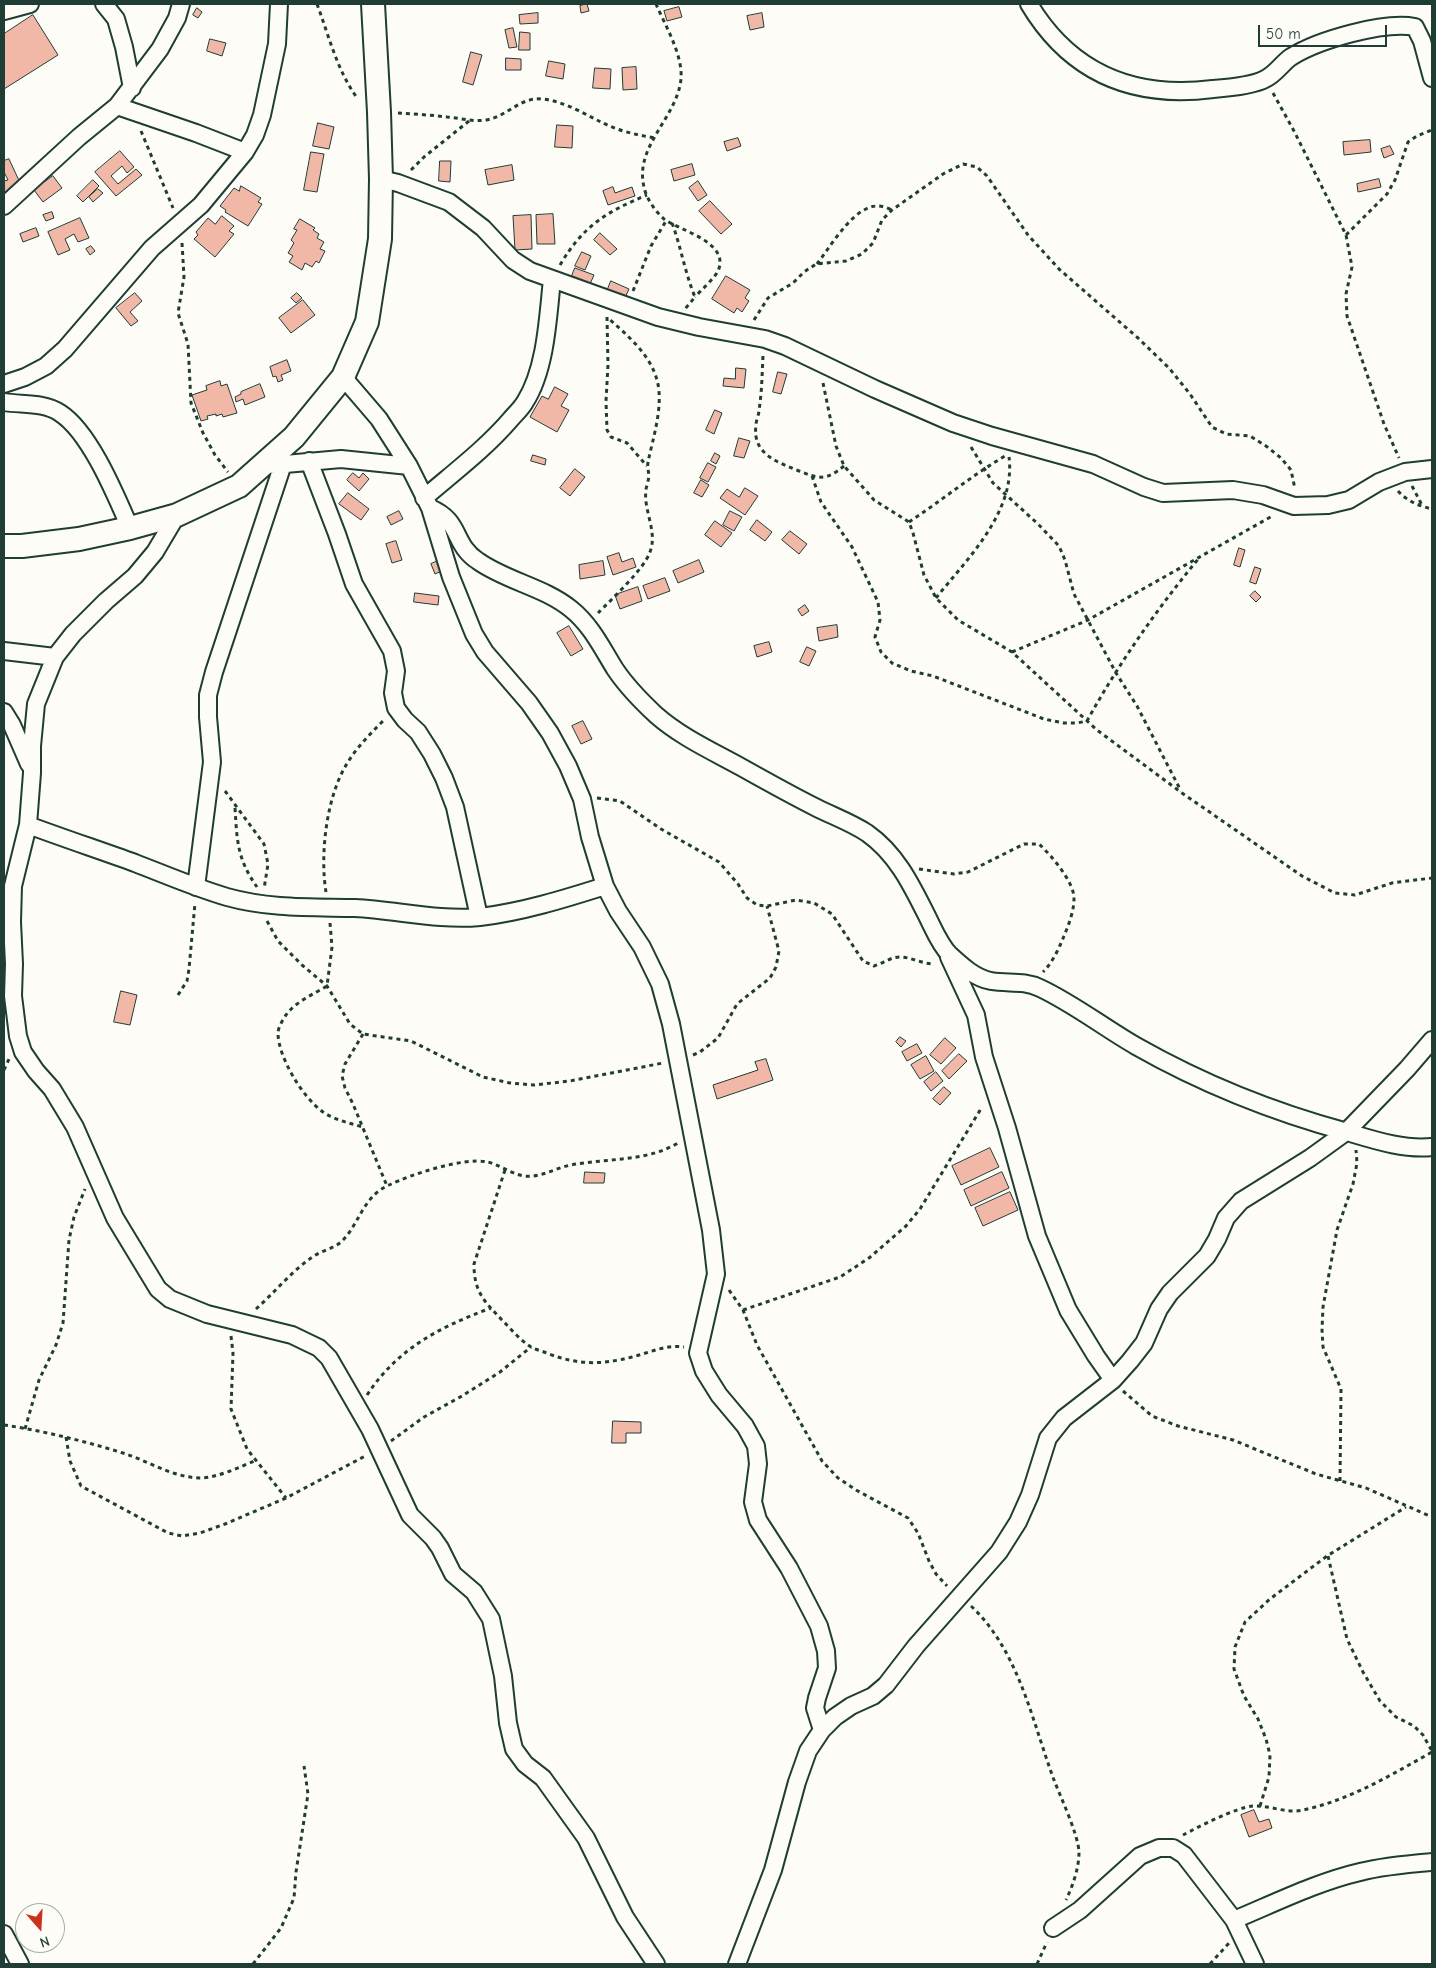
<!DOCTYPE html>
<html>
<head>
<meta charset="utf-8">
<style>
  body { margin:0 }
  #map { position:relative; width:1436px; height:1968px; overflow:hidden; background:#fdfcf7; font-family:"Comic Neue",sans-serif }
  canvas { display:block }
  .frame { position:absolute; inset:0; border:5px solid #1f3d34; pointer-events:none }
  .north { position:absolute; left:15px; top:1903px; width:50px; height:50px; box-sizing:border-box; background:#fdfcf7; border:1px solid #a4b0a9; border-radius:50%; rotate:161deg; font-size:14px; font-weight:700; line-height:20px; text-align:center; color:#1f3d34 }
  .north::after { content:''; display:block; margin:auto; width:18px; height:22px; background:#c8321e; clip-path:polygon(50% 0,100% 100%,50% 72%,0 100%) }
  .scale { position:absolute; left:1258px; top:25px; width:129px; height:22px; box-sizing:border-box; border:2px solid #1f3d34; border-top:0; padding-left:6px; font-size:15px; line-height:18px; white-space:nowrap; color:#1f3d34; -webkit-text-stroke:4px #fdfcf7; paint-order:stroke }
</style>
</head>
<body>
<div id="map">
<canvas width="1436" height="1968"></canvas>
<div class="frame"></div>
<div class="north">N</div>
<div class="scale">50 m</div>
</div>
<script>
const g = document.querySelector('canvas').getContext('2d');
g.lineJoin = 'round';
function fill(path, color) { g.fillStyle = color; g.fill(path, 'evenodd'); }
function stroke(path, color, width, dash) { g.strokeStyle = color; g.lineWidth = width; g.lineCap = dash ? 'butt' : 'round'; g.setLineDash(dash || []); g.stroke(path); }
const building = new Path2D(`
  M587,4l2,7 -8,2 -1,-7z
  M679,7l3,10 -15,4 -3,-10z
  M197,8l5,4 -4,6 -5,-3z
  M538,13v10l-18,1 -1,-9z
  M762,13l2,14 -14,3 -3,-14z
  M33,15l25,40 -54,34v-55z
  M513,28l4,19 -8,1 -4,-18z
  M520,32l10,1v17h-11z
  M210,39l16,4 -4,13 -15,-5z
  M471,52l11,3 -9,30 -10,-3z
  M506,58l15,1v11h-15z
  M549,61l16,3 -2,15 -17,-3z
  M636,67l1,22 -14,1 -1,-22z
  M595,68l16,1 -1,20 -17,-1z
  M318,123l16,4 -5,22 -16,-3z
  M557,125l16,1 -1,22 -17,-1z
  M738,138l3,8 -14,5 -3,-9z
  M1370,140l1,12 -27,3 -1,-13z
  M1390,146l4,8 -10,4 -3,-9z
  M120,151l14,16 -7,6 -5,-7 -11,10 7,8 18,-15 6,6 -26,21 -21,-24z
  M311,152l13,2 -7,38 -13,-2z
  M9,159l13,28 -18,8v-14l4,-1 -4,-8v-11z
  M440,161h11l-1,21 -11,-1z
  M692,164l3,11 -21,6 -3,-11z
  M512,165l2,15 -26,5 -3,-15z
  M53,176l9,12 -19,14 -9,-12z
  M1379,179l2,8 -23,5 -1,-8z
  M93,180l6,6 -16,16 -6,-6z
  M698,181l9,14 -9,6 -9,-13z
  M241,186l20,12 -3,4 4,2 -14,22 -23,-14 1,-2 -6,-4 14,-18 5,3z
  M613,187l2,6 17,-6 3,9 -27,9 -5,-14z
  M98,189l5,4 -10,9 -4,-5z
  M710,201l22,23 -11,10 -22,-23z
  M52,212l2,6 -8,3 -3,-6z
  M553,214l2,30h-18l-1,-29z
  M531,215l1,34 -17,1 -2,-34z
  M222,216l12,10 -5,5 5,3 -19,23 -21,-18 4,-4 -2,-3 12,-14 7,6z
  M80,218l9,20 -11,4 -4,-8 -9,5 5,11 -12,5 -10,-23z
  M300,219l15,9 -2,2 6,4 -2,4 7,4 -4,7 5,2 -6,12 -3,-2 -4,6 -7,-4 -3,7 -13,-8 4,-6 -5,-3 6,-10 -3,-3 6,-10 -3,-1z
  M36,228l3,8 -16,6 -3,-8z
  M600,233l17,16 -7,6 -16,-15z
  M91,246l4,5 -5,4 -4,-6z
  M582,252l9,4 -6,14 -10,-4z
  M575,268l19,7 -4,9 -18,-8z
  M726,276l24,14 -5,8 4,3 -7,11 -5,-4 -3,5 -22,-14z
  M611,281l18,8 -6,13 -17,-8z
  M135,293l7,8 -12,11 8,9 -7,5 -15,-18z
  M297,293l5,5 -6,5 -5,-5z
  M303,300l12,15 -24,18 -12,-15z
  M287,360l4,11 -10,4 2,5 -5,2 -2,-6 -3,1 -3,-10z
  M736,368l10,1 -2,19 -21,-2 1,-8 11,1z
  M778,372l9,2 -6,20 -8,-2z
  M220,381l1,5 6,-2 10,29 -14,4 -1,-3 -6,2v-2l-9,2 1,3 -7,2 -9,-26 15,-5 -1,-4z
  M260,384l5,13 -20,8 -2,-6 -7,3 -1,-5 6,-3v-2z
  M555,387l13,7 -7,12 8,4 -12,22 -27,-15 12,-21 6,3z
  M715,410l7,3 -8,21 -8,-4z
  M739,438l11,3 -6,17 -10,-2z
  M715,453l5,3 -4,8 -5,-3z
  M533,455l13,4 -1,6 -14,-4z
  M708,463l8,4 -8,15 -8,-4z
  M575,469l10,8 -15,19 -10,-8z
  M353,473l6,5 4,-5 6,6 -10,12 -12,-11z
  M701,480l8,5 -7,12 -8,-4z
  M745,488l13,8 -13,19 -25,-17 7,-9 12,8z
  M348,493l21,16 -8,11 -22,-16z
  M399,511l4,8 -12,6 -4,-8z
  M730,511l12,6 -8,14 -11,-6z
  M757,520l15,12 -7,9 -15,-11z
  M715,521l17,12 -11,14 -16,-12z
  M790,531l17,13 -8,10 -17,-14z
  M396,541l6,19 -10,3 -6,-19z
  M1239,548l6,2 -5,17 -6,-2z
  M619,553l3,9 11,-4 3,9 -23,8 -6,-18z
  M699,560l5,12 -26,11 -5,-12z
  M438,561l4,10 -7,3 -4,-10z
  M603,561l2,14 -25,4 -1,-14z
  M1255,567l6,2 -5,15 -6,-2z
  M665,578l5,13 -22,8 -5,-13z
  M638,587l4,14 -22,8 -5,-14z
  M1255,591l6,6 -5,5 -6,-6z
  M415,593l24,3 -1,9 -24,-3z
  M805,605l4,6 -7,5 -4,-6z
  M837,625l1,12 -19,4 -2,-13z
  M569,626l14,23 -12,7 -14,-23z
  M769,642l3,10 -15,5 -3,-11z
  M807,647l9,4 -7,15 -9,-4z
  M583,721l9,18 -11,5 -9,-18z
  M121,991l16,4 -7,30 -16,-3z
  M900,1037l6,4 -5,6 -5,-5z
  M945,1038l11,10 -15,16 -11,-9z
  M917,1044l5,9 -15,8 -5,-9z
  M959,1054l8,7 -18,18 -7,-8z
  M926,1056l8,15 -14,8 -9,-14z
  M766,1059l7,21 -56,19 -4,-14 45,-15 -3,-8z
  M936,1072l7,9 -12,10 -7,-9z
  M944,1087l7,6 -11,12 -7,-6z
  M990,1148l9,19 -38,18 -9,-19z
  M585,1172l20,1 -1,10h-20z
  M1002,1172l7,16 -38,18 -7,-16z
  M1010,1192l8,18 -35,16 -8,-18z
  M613,1421l28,1v11h-15v10h-14z
  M1254,1810l5,12 10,-3 3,9 -23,9 -8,-22z`);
fill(building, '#f1b8a8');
stroke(building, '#1f3d34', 1);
const street = new Path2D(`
  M104,4l12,15 8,28 8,41
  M1029,4c42,70 105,95 184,85 13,-1 41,-4 52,-10 11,-5 17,-16 26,-22 27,-17 93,-36 124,-30l7,14 10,37
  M4,11l26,-7
  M117,106l79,27 49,19
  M381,179l17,4 51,19 34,26 30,32 17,11 128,46 41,10 66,12 20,7 90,43 78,34 39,13 101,28 51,23 19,6 70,-3 30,5 31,11 34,-1 21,-5 30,-18 26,-10 27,-3
  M4,206l75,-69 38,-31 43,-57 17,-31 4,-14
  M343,377l36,42 30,47 21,42 21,69 23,57 11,18 44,51 21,30 18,33 14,33 8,38 15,49 13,25 24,36 18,37 11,40 40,206 5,44 -18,79 6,18 15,24 26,31 11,20 2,18 -5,38 5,18 31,48 30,58 7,25 1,17 -10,30 -2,10 7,22
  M4,384l21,-7 21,-11 19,-17 87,-101 49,-43 44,-53 10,-17 7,-20 15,-71 2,-40
  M4,402c18,3 40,0 56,11 30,19 56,83 70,115
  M309,461l28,73 17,50 38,67 4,20 -3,22 3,15 9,12 13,12 14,22 12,24 11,29 24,110
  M274,465l67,-6 68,7
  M424,498c29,-25 61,-49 86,-78 5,-6 11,-11 15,-18 21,-33 23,-85 27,-123
  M430,508c32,13 22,36 48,53 28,20 66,26 93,48 20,16 31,39 44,60 12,18 26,32 41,46 25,22 56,36 85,52 25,14 50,28 76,41 16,8 35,15 50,25 30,21 45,53 61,85 6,12 12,27 22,37 12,11 25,23 41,26 18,3 32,-1 49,7 34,16 63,39 96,58 67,38 137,66 211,86 27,8 57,18 85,15
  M177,515l-22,37 -20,24 -29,25 -33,33 -18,23 -19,47 -4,42v27l-4,52 -15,61 -1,36 2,42 -1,32 5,40 5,16 13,19 16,18 23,38 40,91 43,71 12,10 37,15 85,21 27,13 10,10 41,71 40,86 23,23 7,10 13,26 21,18 17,27 12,57 5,47 6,26 11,15 18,14 43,60 39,79 31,47
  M4,651l51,6
  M4,712l8,13 17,39
  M28,825c35,13 71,25 107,38 31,12 61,25 92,34 43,12 85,10 128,11 41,2 84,13 125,9 42,-5 84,-18 125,-31
  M196,887l16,-125 -4,-45v-22l6,-23 69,-208
  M949,957l27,58 8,42 23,71 30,108 31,74 28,46 17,24
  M1234,1920c41,-17 83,-38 126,-48 23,-6 48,-8 72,-10
  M1053,1928l27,-18 60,-54 19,-8h14l11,7 50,65 21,44
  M4,1934l16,30
  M737,1964l36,-94 24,-88 11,-31 14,-21 13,-13 16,-11 22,-10 13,-11 30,-39 83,-94 19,-30 12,-27 18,-57 16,-20 49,-38 17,-19 14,-18 15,-34 11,-16 37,-37 10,-17 9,-21 15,-17 69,-43 36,-26 61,-63 25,-29`);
const secondary = new Path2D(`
  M4,546h18l57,-7 51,-11 47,-13 62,-29 55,-49 49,-60 24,-55 13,-83 1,-60 -2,-67 -6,-108`);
stroke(street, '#1f3d34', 20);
stroke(secondary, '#1f3d34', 26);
stroke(new Path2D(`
  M317,4c12,32 20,67 41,95
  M656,4c9,21 27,51 25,75 -4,39 -47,67 -37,108 2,11 11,24 20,32 14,11 67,23 54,52 -5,9 -16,18 -23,26
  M1273,93l21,38 52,104 6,32 -6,27 1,22 37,108 15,34
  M398,113c16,1 33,2 49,4 13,1 26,5 39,3 21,-3 33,-23 56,-21 22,2 42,15 61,24 16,8 34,12 52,15
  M141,131l32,77
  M411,170l13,-13 45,-36
  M672,223c9,24 13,50 23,74l-10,12
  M1346,235l41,-41 8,-14 13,-38 9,-6 15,-6
  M182,243l2,34 -6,36 10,31 3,59 12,30 12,22 13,17
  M817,264c12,-16 31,-47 49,-55 9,-5 18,-3 26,1
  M560,265c23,-39 46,-53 87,-70
  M633,291l18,-45 15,-25
  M607,317l1,48 -2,36 1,29 4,7 16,6 20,23
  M754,320l14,-22 25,-15 11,-11 12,-8 30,-3 16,-7 11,-11 9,-23 10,-10 51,-36 20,-10 14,3 10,9 41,59 31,34 79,69 31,30 21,26 22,33 14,7 24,2 16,10 15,12 10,12 4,19
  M763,356c-1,18 -1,36 -4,54 0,5 -3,10 -3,15 -4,29 21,37 43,46 20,8 27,10 45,-5
  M823,383l13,63 8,20 30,34 35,22 4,11 11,42 12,23 22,22 54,32 85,78 85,63 120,83 33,17 20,2 37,-12 40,-5
  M971,447l22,36 45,41 21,22 6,14 9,34 42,79 21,33 44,85
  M812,476l9,26 31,45 26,55 2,18 -5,17 6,15 11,11 19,8 22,5 111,43 20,4h13l10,-2c32,-58 70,-112 112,-163
  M1412,486l11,21
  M1398,491c9,10 21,15 34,18
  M909,522c32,-21 62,-46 96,-66
  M936,598c31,-39 80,-86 73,-141
  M598,613c14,-14 46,-44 52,-61 8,-21 -7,-41 -4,-63 1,-4 2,-8 3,-12 0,-5 -2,-9 -1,-15 5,-24 16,-57 9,-82 -7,-26 -30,-45 -49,-62
  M1012,652l76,-32 186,-105
  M225,791l39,53 4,20 -4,25
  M597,798l23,3 41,28 58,33 19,22 9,14 10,7 10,1 29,-6 18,3 18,11 31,47 11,5c10,-3 18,-10 28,-9 11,1 21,7 32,7
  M235,808c2,32 2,51 22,79
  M919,869l35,5 14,-2 56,-28h15c12,11 35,38 35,54 0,13 -5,26 -10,38 -5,12 -11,26 -21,36
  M326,892c-6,-36 0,-92 19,-125 10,-18 25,-33 40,-48
  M267,921l11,20 24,24 25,21 23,38 13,10 48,7 72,36 27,6 24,2 36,-4 93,-18
  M330,923l2,24 -5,39c-13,8 -32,16 -41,29 -3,4 -8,13 -8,18 0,24 25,65 45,79 12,8 26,11 40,15
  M178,995l9,-14 2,-12 6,-66
  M363,1034l-18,30 -3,12 3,12 8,16 34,82
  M693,1055l7,-3 18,-14 19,-34 33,-26 6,-11 3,-16 -12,-45
  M4,1070l5,-11
  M505,1170l-31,94c0,28 10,37 28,56 9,9 18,20 29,27 5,3 12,4 18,7 30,11 52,11 83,3 17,-4 34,-13 52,-10
  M729,1290l14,20 14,35 65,116 16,17 18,12 52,28 10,15 11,28 7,13 11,12
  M256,1309c18,-16 35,-37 55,-51 9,-7 22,-9 30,-16 19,-18 21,-45 48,-57 23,-11 75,-28 99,-23 12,3 23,12 36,14 17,2 31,-8 47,-11 36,-7 75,-3 107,-22
  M743,1310l97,-33 29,-19 37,-32 14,-17 62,-102
  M231,1336l2,17 -2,56 16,40 39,49
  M1123,1391l29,25 26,10 55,14 83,34 50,14 66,29
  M367,1395c31,-47 73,-68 124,-87
  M4,1425c40,6 80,16 119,28 25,8 49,24 76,25 19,0 40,-11 58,-18
  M25,1429l14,-49 17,-35 7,-22 6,-83 5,-23 11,-28
  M66,1437l4,24 11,25 87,47 14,3 18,-3 25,-9 61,-26 81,-43
  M391,1441l33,-24 38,-21 38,-24 31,-25
  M1340,1481l1,-92 -18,-42 -1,-17 1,-23 14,-77 16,-46 4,-21 -1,-13
  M1328,1556l19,83 16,33 17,29 16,16 18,9 9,9 9,16
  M971,1606c48,45 61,115 83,174 7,18 24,54 25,72 0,16 -6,33 -13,48
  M1260,1806l9,-29 1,-22 -4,-16 -8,-20 -14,-23 -10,-27 1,-22 10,-25 25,-23 57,-43 79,-49
  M1183,1835c15,-8 54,-28 70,-29 17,-1 33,8 50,4 47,-10 88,-35 129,-58
  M253,1964l28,-36 13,-30 2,-26 12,-78 -4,-28
  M1037,1964l10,-22
  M1210,1964l19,-21`), '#1f3d34', 3, [4, 4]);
stroke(street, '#fdfcf7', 16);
stroke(secondary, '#fdfcf7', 22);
</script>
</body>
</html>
